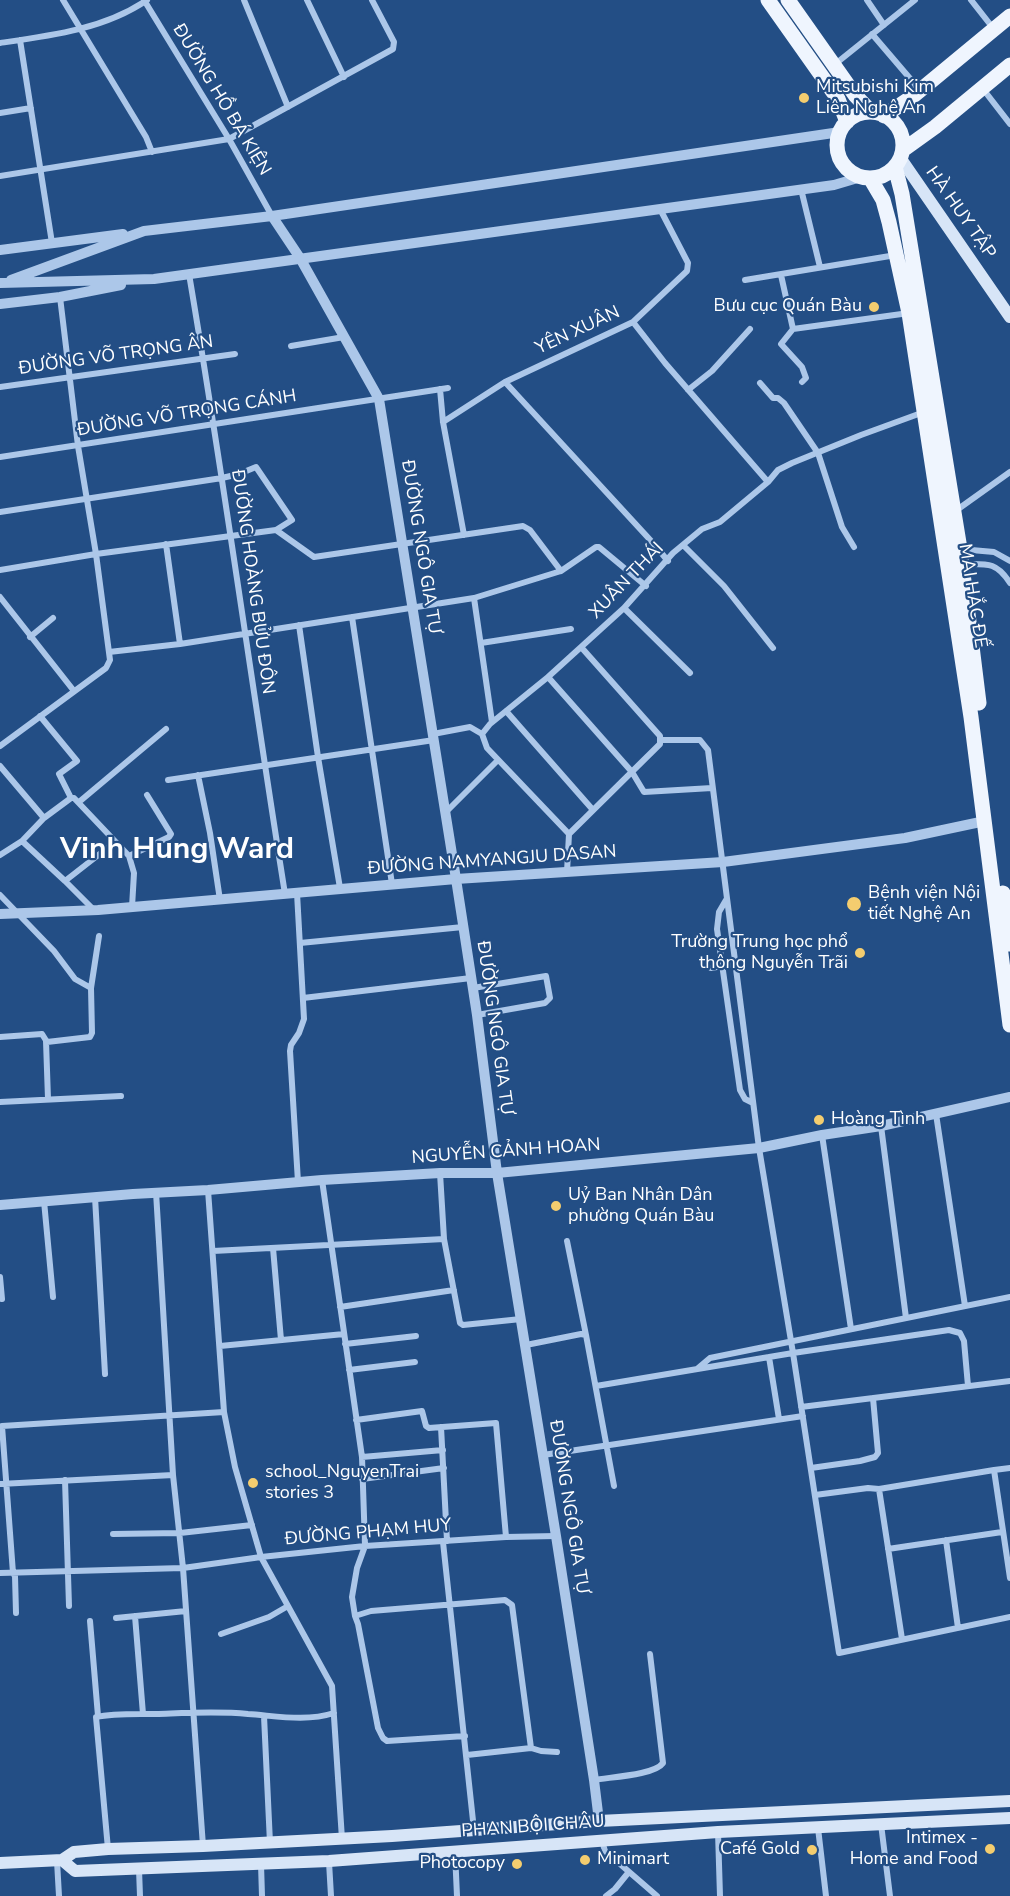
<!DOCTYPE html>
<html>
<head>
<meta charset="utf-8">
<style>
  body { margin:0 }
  canvas { display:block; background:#234e85 }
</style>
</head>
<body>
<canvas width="1010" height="1896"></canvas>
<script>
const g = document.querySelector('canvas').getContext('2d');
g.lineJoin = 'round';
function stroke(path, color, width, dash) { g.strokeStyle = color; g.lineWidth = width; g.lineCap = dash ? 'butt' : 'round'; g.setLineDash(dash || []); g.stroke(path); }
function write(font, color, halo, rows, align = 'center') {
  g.font = font + ' "Nunito Sans",sans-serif'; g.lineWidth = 4.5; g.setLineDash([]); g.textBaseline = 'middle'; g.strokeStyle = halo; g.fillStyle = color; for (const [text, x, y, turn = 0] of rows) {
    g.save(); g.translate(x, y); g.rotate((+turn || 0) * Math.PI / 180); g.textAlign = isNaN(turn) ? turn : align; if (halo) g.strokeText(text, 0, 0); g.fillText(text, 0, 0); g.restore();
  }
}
stroke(new Path2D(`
  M63,0l83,137 6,15
  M144,0l85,139 43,77
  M244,0l44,107
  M307,0l37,77
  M867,0l17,25
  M971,0l22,28
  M872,34l47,55
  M20,40l32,203
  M0,43c50,-7 105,-14 147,-43
  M834,65l81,-65
  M983,89l27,35
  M0,113l31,-5
  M0,176l229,-37 164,-90 1,-7 -22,-42
  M801,189l19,78
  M189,274c35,206 63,413 96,620
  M781,275l12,54 116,-16
  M745,280l151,-25
  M633,322l32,41 103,119
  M793,329l-12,15 21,23 4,11 -4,4
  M291,346l53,-9
  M505,382l148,161 15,18
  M760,383l13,15h5l6,5 34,50 24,74 12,20
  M0,387l235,-33
  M440,389l3,33 21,113
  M688,390l24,-19 38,-42
  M443,422l62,-40 128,-60 54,-51 1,-8 -28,-54
  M0,457l448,-69
  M0,512l222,-34 17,-4 17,-7 36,53 -16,10 -180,24 -96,16
  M954,512l56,-40
  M276,530l38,27 209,-31 7,4 31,41
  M166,544l14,100
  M684,546l40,40 49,62
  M960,549l34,3 16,9
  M962,564c24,0 34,-3 48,19
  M0,597l74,94
  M474,598l18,124
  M624,608l66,65
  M352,617l40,267
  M299,625l19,132 22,131
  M30,637l23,-19
  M481,643l90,-14
  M109,652l71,-8 294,-46 87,-27 35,-24h3l47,39
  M548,677l84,95 12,20 68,-4
  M506,711l87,99
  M40,716l37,45 -18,13 12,24
  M433,734l37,-7 12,7
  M661,740h39l8,10 51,398 34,205 46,300 171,-36
  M0,746l106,-78 4,-8 -14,-106 -18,-108 -18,-149
  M0,766l44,52 -22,23 -22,14
  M198,775l12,58 10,67
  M168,780l266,-40
  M79,802l87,-73
  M445,813l53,-53
  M44,818l27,-20h3l55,58 40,-19 2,-3 -24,-39
  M569,834l-82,-86 -5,-14 8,-10 58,-47 76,-69 49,-55 29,-24 18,-7 48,-40 10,-12 14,-7 69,-28 63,-23
  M22,841l43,40 29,29
  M129,856l5,17 -2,34
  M567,872l2,-38 91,-90v-8l-79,-89
  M65,881l50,-39
  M297,893l7,126 -5,14 -8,12 -1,6 8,131
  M0,895l54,56 21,28 16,9
  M726,900l-7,12 -2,17 23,161 5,9 8,4
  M300,943l163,-16
  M711,968l23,-4
  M473,988l73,-12 4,22 -5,5 -68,12
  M303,998l168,-20
  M0,1037l42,-3 5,8 43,-5 2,-4 -1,-45 8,-52
  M46,1041l2,58
  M0,1102l121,-6
  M936,1114l29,192
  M881,1126l25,192
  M822,1135l29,194
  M440,1173l4,66 16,84 3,2 58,-6
  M322,1180l40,277 3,89 -8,22 -5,29 3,19
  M208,1190l16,222 11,55 26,90 71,129 10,153
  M156,1192l17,283 10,93 20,278
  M95,1197l10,177
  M44,1201l9,96
  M567,1241l19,94
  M273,1248l8,92
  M213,1251l231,-12
  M0,1277l2,22
  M340,1307l114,-17
  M345,1344l71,-8
  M526,1345l55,-11 5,1 28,151
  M220,1346l124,-12
  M769,1357l10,62
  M697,1369l13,-11 300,-61
  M349,1370l66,-8
  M596,1386l197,-33 156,-23 11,3 4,8 4,45
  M801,1407l209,-26
  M356,1420l66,-9 4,15 3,2 67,-5 10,114
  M441,1427l6,114
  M543,1455l260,-39
  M362,1457l81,-7
  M811,1468l49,-7 15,-4 3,-4 -5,-55
  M994,1470l16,-2
  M362,1479l82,-11
  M65,1480l4,126
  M0,1484l173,-9
  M879,1489l23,150
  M815,1495l53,-7 11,1 115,-19 16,108
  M113,1534l67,-1 72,-8
  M946,1540l12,88
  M443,1542l31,288
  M888,1549l114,-17
  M0,1573l183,-5 78,-11 104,-11 141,-9 50,-1
  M16,1613l-1,-37 -2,-3 -11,-147 222,-14
  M135,1616l8,98
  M116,1618l70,-7
  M90,1621l8,95
  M221,1634l48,-17 19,-11
  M264,1716l6,127
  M465,1736l-78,5 -4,-3 -5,-10 -20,-104 -3,-8 16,-5 134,-11 7,5 19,143 -64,7
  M531,1748l10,3 16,1
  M594,1780c16,-3 61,-5 69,-17l-13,-109
  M881,1824l9,72
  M818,1828l8,68
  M718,1832l2,64
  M602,1841l3,10 52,45
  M108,1849l-12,-132c18,-4 41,-3 60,-3 30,-1 61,-3 92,0 29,2 58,8 86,-1
  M455,1852l2,44
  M57,1861l2,35
  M329,1862l2,34
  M261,1864l1,32
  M139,1869l1,27
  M606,1896l9,-7 13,-16`), '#acc7e9', 6);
stroke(new Path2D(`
  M272,216l28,42 79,141 77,480 21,136 20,158 59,363 38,244 5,41
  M0,250l123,-16
  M11,280l133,-49 128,-15 568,-84
  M0,283l154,-4 680,-94 27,-8
  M0,304l60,-7 61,-12
  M0,914l98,-4 358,-31 267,-17 182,-24 80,-17
  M0,1205l133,-11 75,-4 114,-10 118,-7h57l262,-25 63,-13 59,-9 129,-29`), '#acc7e9', 10);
stroke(new Path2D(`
  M901,159l109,158
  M62,1860l13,11 254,-10 389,-29 292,-14
  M0,1863l62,-3 12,-8 34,-3 95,-3 189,-10 207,-15 411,-20`), '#d7e5f7', 12);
stroke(new Path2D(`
  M768,0l70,99 9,23
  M788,0l67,95 16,17
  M837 145a33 33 0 1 1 66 0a33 33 0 1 1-66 0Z
  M884,116l28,-19 98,-81
  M903,150l32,-23 75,-62
  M895,167l7,27 58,355 19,154
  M870,178l13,22 6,22 20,91 62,404 39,308
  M1003,893l7,51`), '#eff5fe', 15);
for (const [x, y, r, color] of [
  [804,98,6,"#f4cd6f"],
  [874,307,6,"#f4cd6f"],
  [854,904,8,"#f4cd6f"],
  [860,953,6,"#f4cd6f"],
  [819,1120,6,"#f4cd6f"],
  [556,1206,6,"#f4cd6f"],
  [253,1483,6,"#f4cd6f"],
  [990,1849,6,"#f4cd6f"],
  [812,1850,6,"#f4cd6f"],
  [585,1860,6,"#f4cd6f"],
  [517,1864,6,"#f4cd6f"]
]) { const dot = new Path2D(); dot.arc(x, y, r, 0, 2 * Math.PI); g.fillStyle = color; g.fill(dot); stroke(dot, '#234e85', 2); }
write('18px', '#fff', '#234e85', [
  ["Mitsubishi Kim",816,88],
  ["Liên Nghệ An",816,109],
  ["Bưu cục Quán Bàu",862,307,"right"],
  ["Bệnh viện Nội",868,894],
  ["tiết Nghệ An",868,915],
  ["Trường Trung học phổ",848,943,"right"],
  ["thông Nguyễn Trãi",848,964,"right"],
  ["Hoàng Tình",831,1120],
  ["Uỷ Ban Nhân Dân",568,1196],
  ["phường Quán Bàu",568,1217],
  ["school_NguyenTrai",265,1473],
  ["stories 3",265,1494],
  ["Intimex -",978,1839,"right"],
  ["Home and Food",978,1860,"right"],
  ["Café Gold",800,1850,"right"],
  ["Minimart",597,1860],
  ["Photocopy",505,1864,"right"]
], 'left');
write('18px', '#fff', '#234e85', [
  ["ĐƯỜNG HỒ BÁ KIỆN",221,100,59],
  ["HÀ HUY TẬP",960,213,55],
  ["YÊN XUÂN",578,331,-25],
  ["ĐƯỜNG VÕ TRỌNG ÂN",116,356,-8],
  ["ĐƯỜNG VÕ TRỌNG CÁNH",187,414,-9],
  ["ĐƯỜNG NGÔ GIA TỰ",420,547,81],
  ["XUÂN THÁI",627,581,-46],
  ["ĐƯỜNG HOÀNG BỬU ĐÔN",252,582,82],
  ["MAI HẮC ĐẾ",972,596,81],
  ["ĐƯỜNG NAMYANGJU DASAN",492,861,-4],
  ["ĐƯỜNG NGÔ GIA TỰ",494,1028,82],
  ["NGUYỄN CẢNH HOAN",506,1152,-4],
  ["ĐƯỜNG NGÔ GIA TỰ",568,1507,81],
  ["ĐƯỜNG PHẠM HUY",368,1533,-5],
  ["PHAN BỘI CHÂU",533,1827,-4]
]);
write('bold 30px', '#fff', '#234e85', [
  ["Vinh Hung Ward",177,851]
]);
</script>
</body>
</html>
